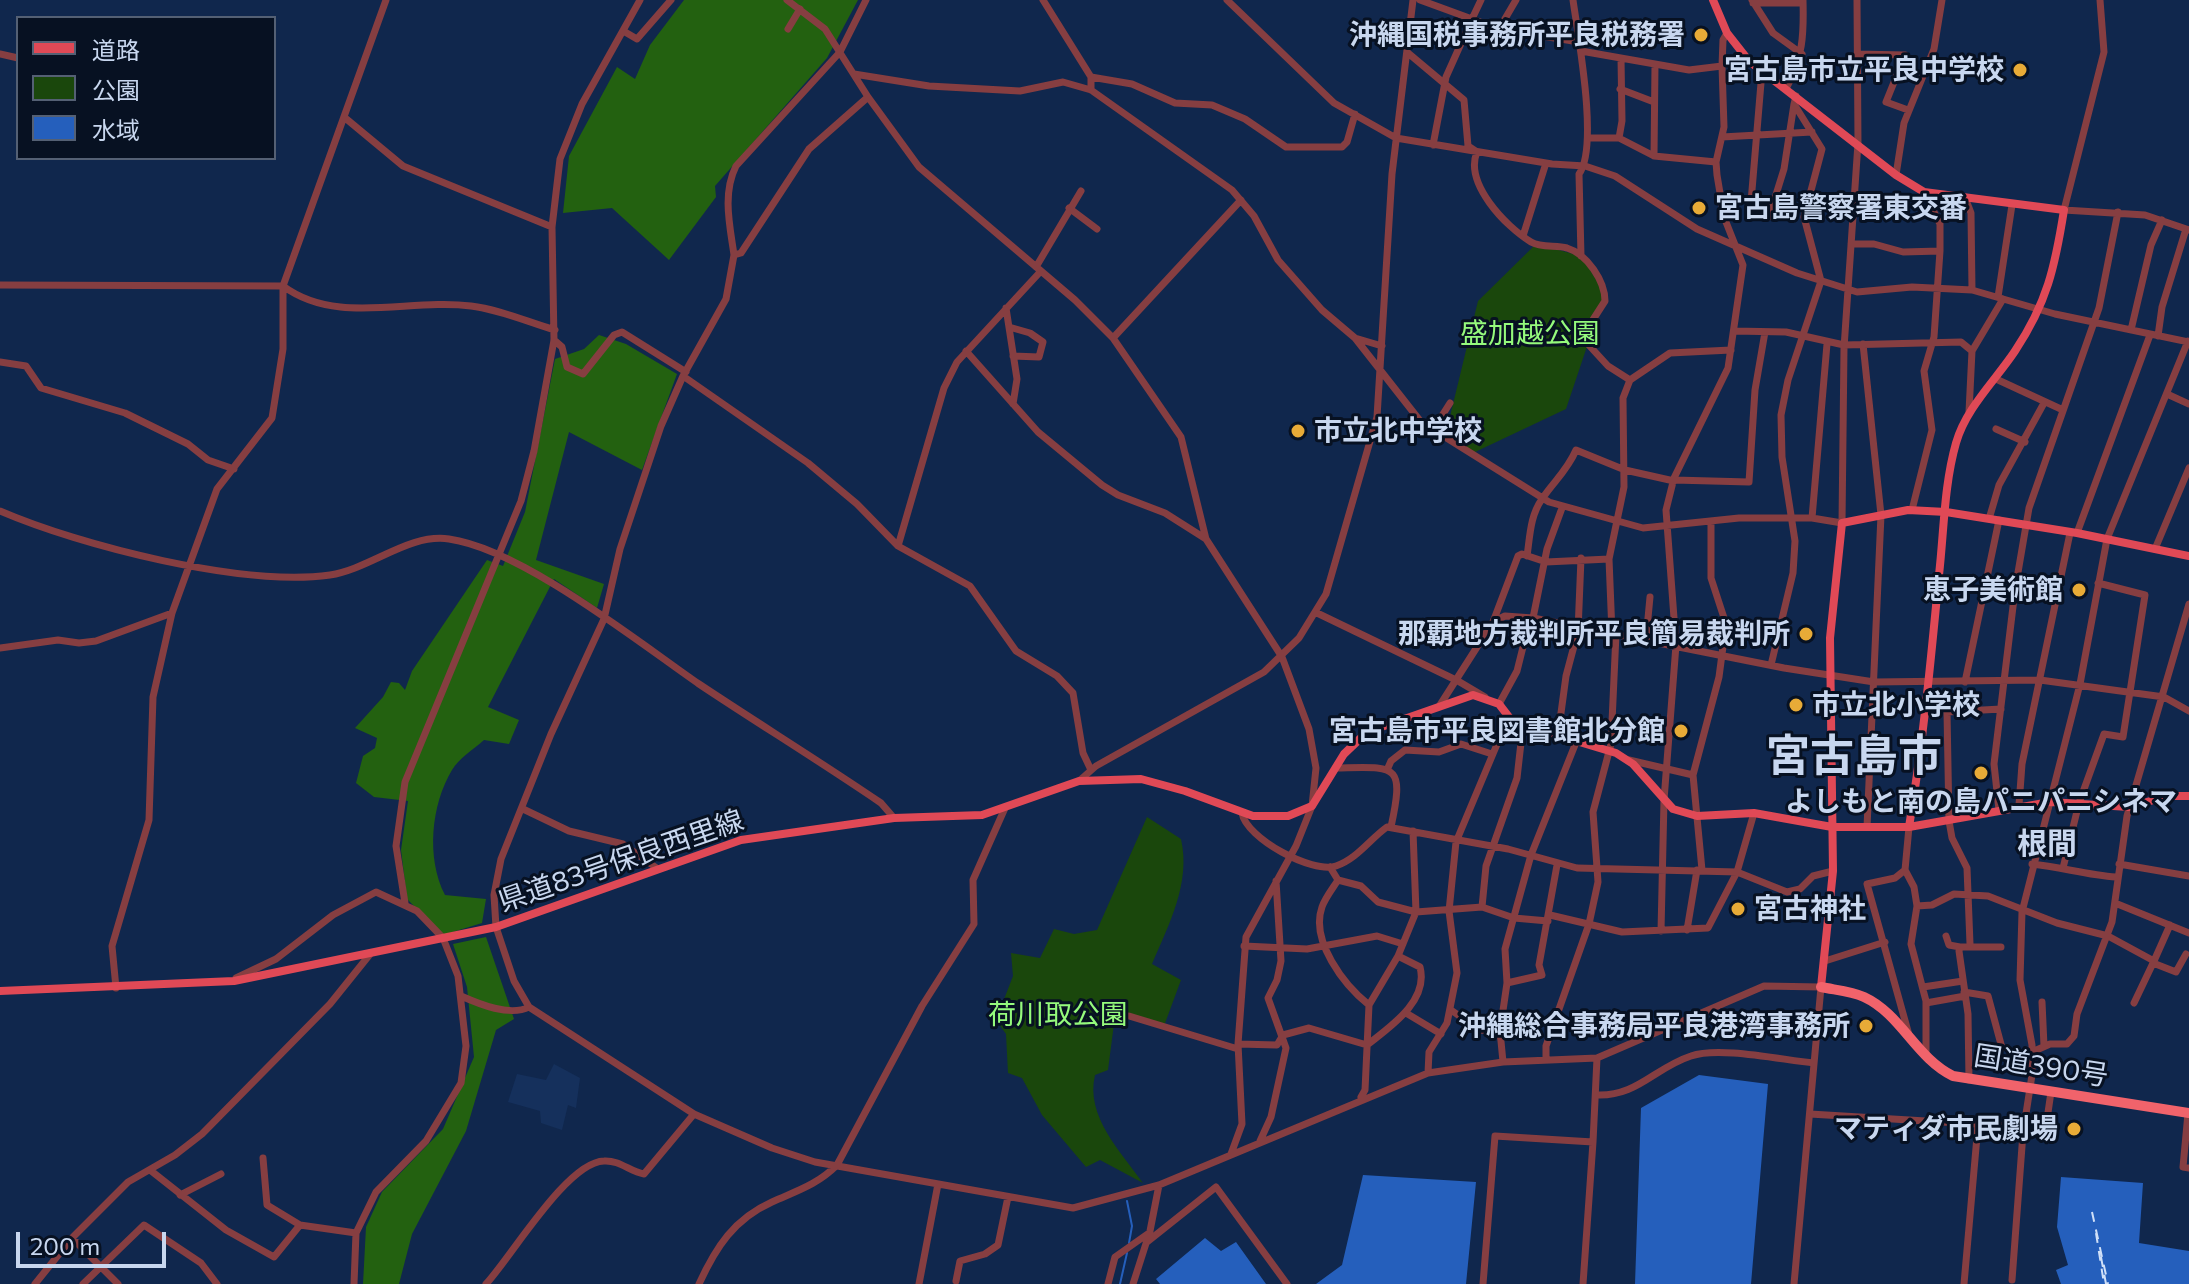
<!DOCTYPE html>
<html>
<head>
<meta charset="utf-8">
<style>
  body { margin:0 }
  #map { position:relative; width:2189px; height:1284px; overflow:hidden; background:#10274d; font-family:Commissioner,"Noto Sans JP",sans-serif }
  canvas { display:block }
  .legend { position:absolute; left:16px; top:16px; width:260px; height:144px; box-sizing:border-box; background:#071122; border:2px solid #546074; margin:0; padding:10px 14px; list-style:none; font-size:24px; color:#c8d7ef }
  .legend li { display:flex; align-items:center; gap:16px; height:40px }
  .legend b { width:40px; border:2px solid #546074 }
  .scale { position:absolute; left:16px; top:1232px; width:150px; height:36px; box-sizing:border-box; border:4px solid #c8d7ef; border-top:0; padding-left:10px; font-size:24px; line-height:28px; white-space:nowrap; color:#c8d7ef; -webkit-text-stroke:6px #071122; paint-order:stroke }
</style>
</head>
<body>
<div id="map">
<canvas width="2189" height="1284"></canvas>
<ul class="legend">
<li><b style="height:10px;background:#e04956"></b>道路</li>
<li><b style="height:22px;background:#1a470c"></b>公園</li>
<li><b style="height:22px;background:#255fbc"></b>水域</li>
</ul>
<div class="scale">200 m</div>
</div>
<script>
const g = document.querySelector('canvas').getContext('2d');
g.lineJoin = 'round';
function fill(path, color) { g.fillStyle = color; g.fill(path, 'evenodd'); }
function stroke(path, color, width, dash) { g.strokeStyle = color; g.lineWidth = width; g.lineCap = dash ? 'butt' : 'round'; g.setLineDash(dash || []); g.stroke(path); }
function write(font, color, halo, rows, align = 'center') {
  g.font = font + ' Commissioner,"Noto Sans JP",sans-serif'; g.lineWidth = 6; g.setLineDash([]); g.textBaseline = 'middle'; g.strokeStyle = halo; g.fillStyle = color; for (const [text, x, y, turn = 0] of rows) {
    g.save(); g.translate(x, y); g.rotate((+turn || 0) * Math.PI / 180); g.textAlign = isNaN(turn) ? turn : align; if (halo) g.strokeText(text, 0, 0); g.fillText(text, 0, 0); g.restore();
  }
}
fill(new Path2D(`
  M554,1064l26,14 -4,30 -8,-3 -6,25 -21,-7 -1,-12 -32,-9 9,-28 29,6z`), '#15305c');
fill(new Path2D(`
  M1536,244l45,12 24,37 -39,116 -93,44 -28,-16 33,-136z
  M1147,817l34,22c10,44 -12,85 -29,125l29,16 -17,46 -49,-10 -7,54 -13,5c-10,41 26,77 48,108l-43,-23 -14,7 -44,-52 -20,-37 -14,-5 -2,-39 -10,-14 17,-44 -2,-23 29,5 14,-29 20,5 23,-4z`), '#1a470c');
fill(new Path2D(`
  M684,0h174l-31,58 -112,128 1,11 -47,63 -57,-52 -49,5 6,-57 48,-89 18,12 15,-34z
  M599,335l27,9 51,30 -35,96 -73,-38 -33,128 68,24 -7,24 -43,-29 -66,128 31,13 -10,24 -25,-4c-10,9 -26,19 -32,30 -21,35 -26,88 -7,125l41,4 -4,24 -39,12 -36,-36 -6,-49 7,-49 -34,-4 -18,-14 7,-27 12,-8 2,-10 -22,-10 28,-31 8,-15 8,1 6,7 7,-19 75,-111 16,6 22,-54 30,-153 29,-10z
  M486,937l28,82 -18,11 -30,101 -54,103 -13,50h-36l3,-57 16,-35 61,-63 31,-72 -7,-70 -14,-43z`), '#236110');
fill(new Path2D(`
  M1699,1075l69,9 -17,200h-116l6,-176z
  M1363,1175l113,7 -10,102h-150l26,-19z
  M2061,1177l82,6 -4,60 50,8v33h-128l-5,-14 12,-5 -11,-38z
  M1205,1238l16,13 15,-9 30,42h-106l-4,-5z`), '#255fbc');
stroke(new Path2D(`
  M1127,1201l5,25 -3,17
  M1120,1284l7,-31`), '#255fbc', 2);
stroke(new Path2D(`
  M2092,1212l16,72
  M2096,1233l8,51
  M2101,1257l5,27`), '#d0e0f8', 2, [10, 8]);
stroke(new Path2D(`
  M787,0l38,29 43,68 51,70 156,133 38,38 68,99 25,102 76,118 27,72 7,39 -4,38 -16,40 -50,91 -8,107 4,80 -11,30
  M1043,0l48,77v13
  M1227,0l107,103 62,35 156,26 33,2 30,10 82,53 100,44 60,19 55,-5 60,3 83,24 134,28
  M1420,0l52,19 -26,58 -13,68
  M1481,0l-9,19 27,10 80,13
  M1573,0c5,36 26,147 6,174l2,82
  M1752,0l21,33 29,21
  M2100,0l4,52 -40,158 81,5 44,15
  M1753,3h50
  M788,29l12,-20
  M1499,29l17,-29
  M625,32l12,7 34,-39
  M1581,51l108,19 33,-4
  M1408,53l56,47 4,46 9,6c-13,31 28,74 54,90 10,6 25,3 36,6 20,6 38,33 38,53l-18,28 -1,13 22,24 22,14
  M0,54l18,4
  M1857,54l48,1 -19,47 22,8
  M1762,71l-12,143 19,3 15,-48 10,-65
  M854,74l75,12 91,5 43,-9 28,8 141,100 22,26 24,44 44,50 33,28 66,84 128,80 94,26 96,-10h73l30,5 2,-175 14,-205 -1,-143
  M1091,77l41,7 43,19 37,2 33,14 41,28h56l5,-5 8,-28
  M1620,89l34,13
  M1786,89c17,-33 18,-53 17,-89
  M344,117l59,49 149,61
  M1722,137l90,-5
  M1588,138h31l35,18 62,6
  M1619,138l3,-17 -1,-63
  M1654,156l1,-91
  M1896,175l8,-52 30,-74 8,-49
  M1966,200l5,13 1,77
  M1069,208l28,21
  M1523,236l23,-73
  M1851,244h23l29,8 37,-1
  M734,255c-4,-29 -12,-61 2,-89l104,-114 26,-52
  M1036,267l45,-76
  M0,285l283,1c54,40 125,12 188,20 27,3 57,16 84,24
  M1998,297l14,-92
  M1006,308l11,71 -4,25
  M1009,327l21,6 13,9 -4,15 -26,-1
  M2131,330l20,-85 11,-25
  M1734,331l52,1 58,13 117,-3 11,9 -3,61
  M2158,336l4,-29 24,-78
  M1113,338l128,-138
  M1355,338l27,8
  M554,340l8,7 5,20 16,7 31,-39 8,-3 64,40
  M1863,344l18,171 -14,312
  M966,351l72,81 64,53 16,10 47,18 41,26
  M1972,351l31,-52
  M0,362l26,4 15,22 84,25 63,31 20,16 26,9
  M683,376l125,87 49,41 41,42 72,40 46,65 41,25 16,17 10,60 8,17
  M1996,379l67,31
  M2167,394l22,10
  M1996,429l29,13
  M1433,430l17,-27
  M1674,480l75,2 6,-92 10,-58
  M1912,510l20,-80 -8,-59 10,-34 6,-86v-27l-16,-32
  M0,511c81,35 243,76 330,64 40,-6 79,-42 119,-36 72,10 188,102 250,145 60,40 122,78 182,119l13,15
  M1812,518l15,-174
  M1989,519l10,-34 45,-82
  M2077,533l73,-198
  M898,546l46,-158 13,-26 84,-91
  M2155,549l34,-81
  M1527,556c3,-20 3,-40 15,-57 12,-18 25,-28 34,-49l49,20 49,11
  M1317,613l141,68 27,16
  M1533,618l14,-69 15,-41
  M1493,622l12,-6 28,2 251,50 90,14 166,-2 124,17 25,14
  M1612,633l-3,-74 15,-72 -1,-89 7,-18 40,-27 61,-3
  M1646,639l4,-42
  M0,648l58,-8 21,3 17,-2 76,-28
  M1771,665l22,-92 2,-32 -13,-84 -1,-42 7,-35 33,-99 -17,-64 18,-68 -28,-45 2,-8
  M1965,682l34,-162
  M1499,704l18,-33 13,-52
  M1440,705l53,-83 25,-66 4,-2 24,8 63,-3
  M1558,735l8,-59 12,-45 3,-73
  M1629,760l64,15
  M1336,768c60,-1 69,-6 55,59
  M1387,770l4,-9 14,-11 34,2 22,-8 31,10
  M1079,781l17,-15 168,-94 35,-34 27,-44 51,-177 15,-243 21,-174
  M2019,805l3,-41 48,-231
  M523,809l46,22 54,13 35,25
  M1999,810l-5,-46 21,-174 14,-82 70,-200 19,-96
  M1242,813c4,25 70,61 94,53 21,-7 34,-27 51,-39l121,22 69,19 160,4 50,20 13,-3 13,-13 20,-5
  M1909,827l-4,43 9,17 3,19 -6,38 15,57v55
  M2032,864c29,3 55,11 84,13
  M2119,864l70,12
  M1330,867l8,13 23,6 17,16 38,10 66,-5 32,11 34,3
  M2063,868l16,-65 25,-69 19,3 22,-142 -47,-12
  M1702,870l-9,-95 26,-98 7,-53 -15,-46v-57
  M1905,870l-10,8 -28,6 42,151
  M1338,880c-5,8 -13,18 -16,27 -12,34 22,78 47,98
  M405,903l-9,-57 9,-64 116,-281 13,-50 20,-111 -2,-113 8,-68 22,-55 58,-104
  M2115,903l74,30
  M1917,906l15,-1 22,-11 34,2 69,27 51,13 46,25 16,-36
  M1482,907l4,-41 31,-88 6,-53
  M1550,915l72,17 86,-4 29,-56 17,-59
  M1687,930l10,-60
  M1661,931l3,-131 12,-155 -10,-135 8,-32 54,-110 15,-103 -19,-48 -7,-42 -1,-13 8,-35 -2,-61 1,-26 4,-7
  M1946,936l3,9 11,2
  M1970,944l-3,-76 -15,-30 -3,-17 -2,-109 54,-3
  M1244,946l63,3 70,-13 26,8
  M1825,961l60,-19
  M2153,963l23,9 10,-18
  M236,978l40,-19 57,-44 43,-23 41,19 26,27 15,38 8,70 -5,37 -35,58 -50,51 -20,41 -2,51
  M1507,983l35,-8 -3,-10 18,-100
  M1923,987l40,-6
  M116,988l-4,-42 37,-126 4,-123 19,-84 45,-124 55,-71 11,-69v-63l103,-286
  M1964,992l24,4 14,52
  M461,996c18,8 49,21 68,11l165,107 78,34 43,14 258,46 86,-23 269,-112 75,-11 94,-4 167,-72 57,1 -27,297
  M2042,1002l2,44
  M1926,1003l39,-7
  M2134,1003l20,-42
  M529,1007l-15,-26 -18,-54 -2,-32 7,-36 50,-125 53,-115 16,-70 41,-123 22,-50 43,-77 8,-44 7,-2 68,-104 59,-52
  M1451,1010l28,20 21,1
  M1406,1013l35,21
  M1129,1016l109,33
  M1238,1044l39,1 6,-10 26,-7 58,17
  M1367,1045c23,-18 62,-44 53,-78l-22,-11
  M2032,1052l18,-8h17l7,-8 3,-22 35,-92 15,-106 62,-212
  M1546,1060v-14l43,-122 9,-42 -5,-70 18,-68 5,-110
  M1503,1062l-3,-31 7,-48 -2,-34 26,-94 46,-115
  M1428,1073l1,-21 18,-29 10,-50 -8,-62 7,-69 47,-112 9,-9
  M1969,1080l-1,-66 -9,-63 1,-4h41
  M1596,1095c41,2 58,-27 95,-39 28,-10 91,4 123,7
  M1361,1097l4,-7 4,-85 29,-49 18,-44 -3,-81
  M2188,1113l-5,54 6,1
  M1810,1114l215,13
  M2023,1133h22l6,-41
  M1260,1141l11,-24 15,-69 -18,-50 9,-18 4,-19 -5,-80
  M1593,1142l4,-84
  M263,1158l4,47 33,20 56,8
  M150,1170l76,60 48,27 26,-32
  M180,1195l41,-21
  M72,1238l46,46
  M1147,1242l69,-55 71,97
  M2012,1280l11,-147 9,-58v-30l-12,-65 2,-68 58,-228 27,-145 81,-198
  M956,1281l4,-20 25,-7 13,-9 10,-48
  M35,1284l37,-46 56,-56 47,-27 27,-21 128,-130 41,-51
  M83,1284l61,-59 57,38 16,21
  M486,1284c26,-28 81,-122 118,-123 16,-1 26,11 40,13l50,-60
  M699,1284c17,-37 35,-65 73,-82 24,-11 45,-17 65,-37l85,-159 52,-82 -1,-44 32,-72
  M919,1284l19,-100
  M1108,1284l7,-27 34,-24
  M1133,1284l17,-53 9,-46
  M1483,1284l12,-148 98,6 -10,142
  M1964,1284l14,-159`), '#863e41', 7);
stroke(new Path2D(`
  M1713,0l14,33 22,28 147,114 28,17 140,18c-9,57 -17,93 -49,141 -20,30 -49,57 -59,92 -12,42 -12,88 -17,132 -8,84 -16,168 -30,252
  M1821,987l12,-116 -3,-233 12,-115 66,-13 38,2 131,21 112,23
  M0,991l234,-10 262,-54 245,-87 153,-22 88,-3 97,-34 62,-2 44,12 68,25h35l24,-10 32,-52 23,-22 106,-37 26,9 13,17 11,4 93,28 17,11 40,45 24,7 57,-3 78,14h77l141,-25 79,5 39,-11h21`), '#e04956', 8);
stroke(new Path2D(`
  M1821,987c14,3 30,4 43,10 37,17 52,61 89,79l236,37`), '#f1636b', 10);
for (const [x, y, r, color] of [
  [1701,35,8,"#e8ab37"],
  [2020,70,8,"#e8ab37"],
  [1699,208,8,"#e8ab37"],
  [1298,431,8,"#e8ab37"],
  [2079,590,8,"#e8ab37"],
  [1806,634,8,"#e8ab37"],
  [1796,705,8,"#e8ab37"],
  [1681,731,8,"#e8ab37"],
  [1981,773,8,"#e8ab37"],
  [1738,909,8,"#e8ab37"],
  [1866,1026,8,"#e8ab37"],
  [2074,1129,8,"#e8ab37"]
]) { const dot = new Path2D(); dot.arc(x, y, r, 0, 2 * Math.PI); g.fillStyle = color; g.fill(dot); stroke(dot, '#071122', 3); }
write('bold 28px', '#c8d7ef', '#071122', [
  ["沖縄国税事務所平良税務署",1685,35],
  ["宮古島市立平良中学校",2004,70],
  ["宮古島警察署東交番",1715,208,"left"],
  ["市立北中学校",1314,431,"left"],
  ["恵子美術館",2063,590],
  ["那覇地方裁判所平良簡易裁判所",1790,634],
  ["市立北小学校",1812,705,"left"],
  ["宮古島市平良図書館北分館",1665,731],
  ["よしもと南の島パニパニシネマ",1981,802,"center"],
  ["宮古神社",1754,909,"left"],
  ["沖縄総合事務局平良港湾事務所",1850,1026],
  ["マティダ市民劇場",2058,1129]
], 'right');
write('28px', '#95fa7c', '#071122', [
  ["盛加越公園",1530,334],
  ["荷川取公園",1058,1015]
]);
write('28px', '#c8d7ef', '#071122', [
  ["県道83号保良西里線",621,861,-19],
  ["国道390号",2041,1066,9]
]);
write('bold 30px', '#c8d7ef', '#071122', [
  ["根間",2047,844]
]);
write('bold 44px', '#c8d7ef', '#071122', [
  ["宮古島市",1854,756]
]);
</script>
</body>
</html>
